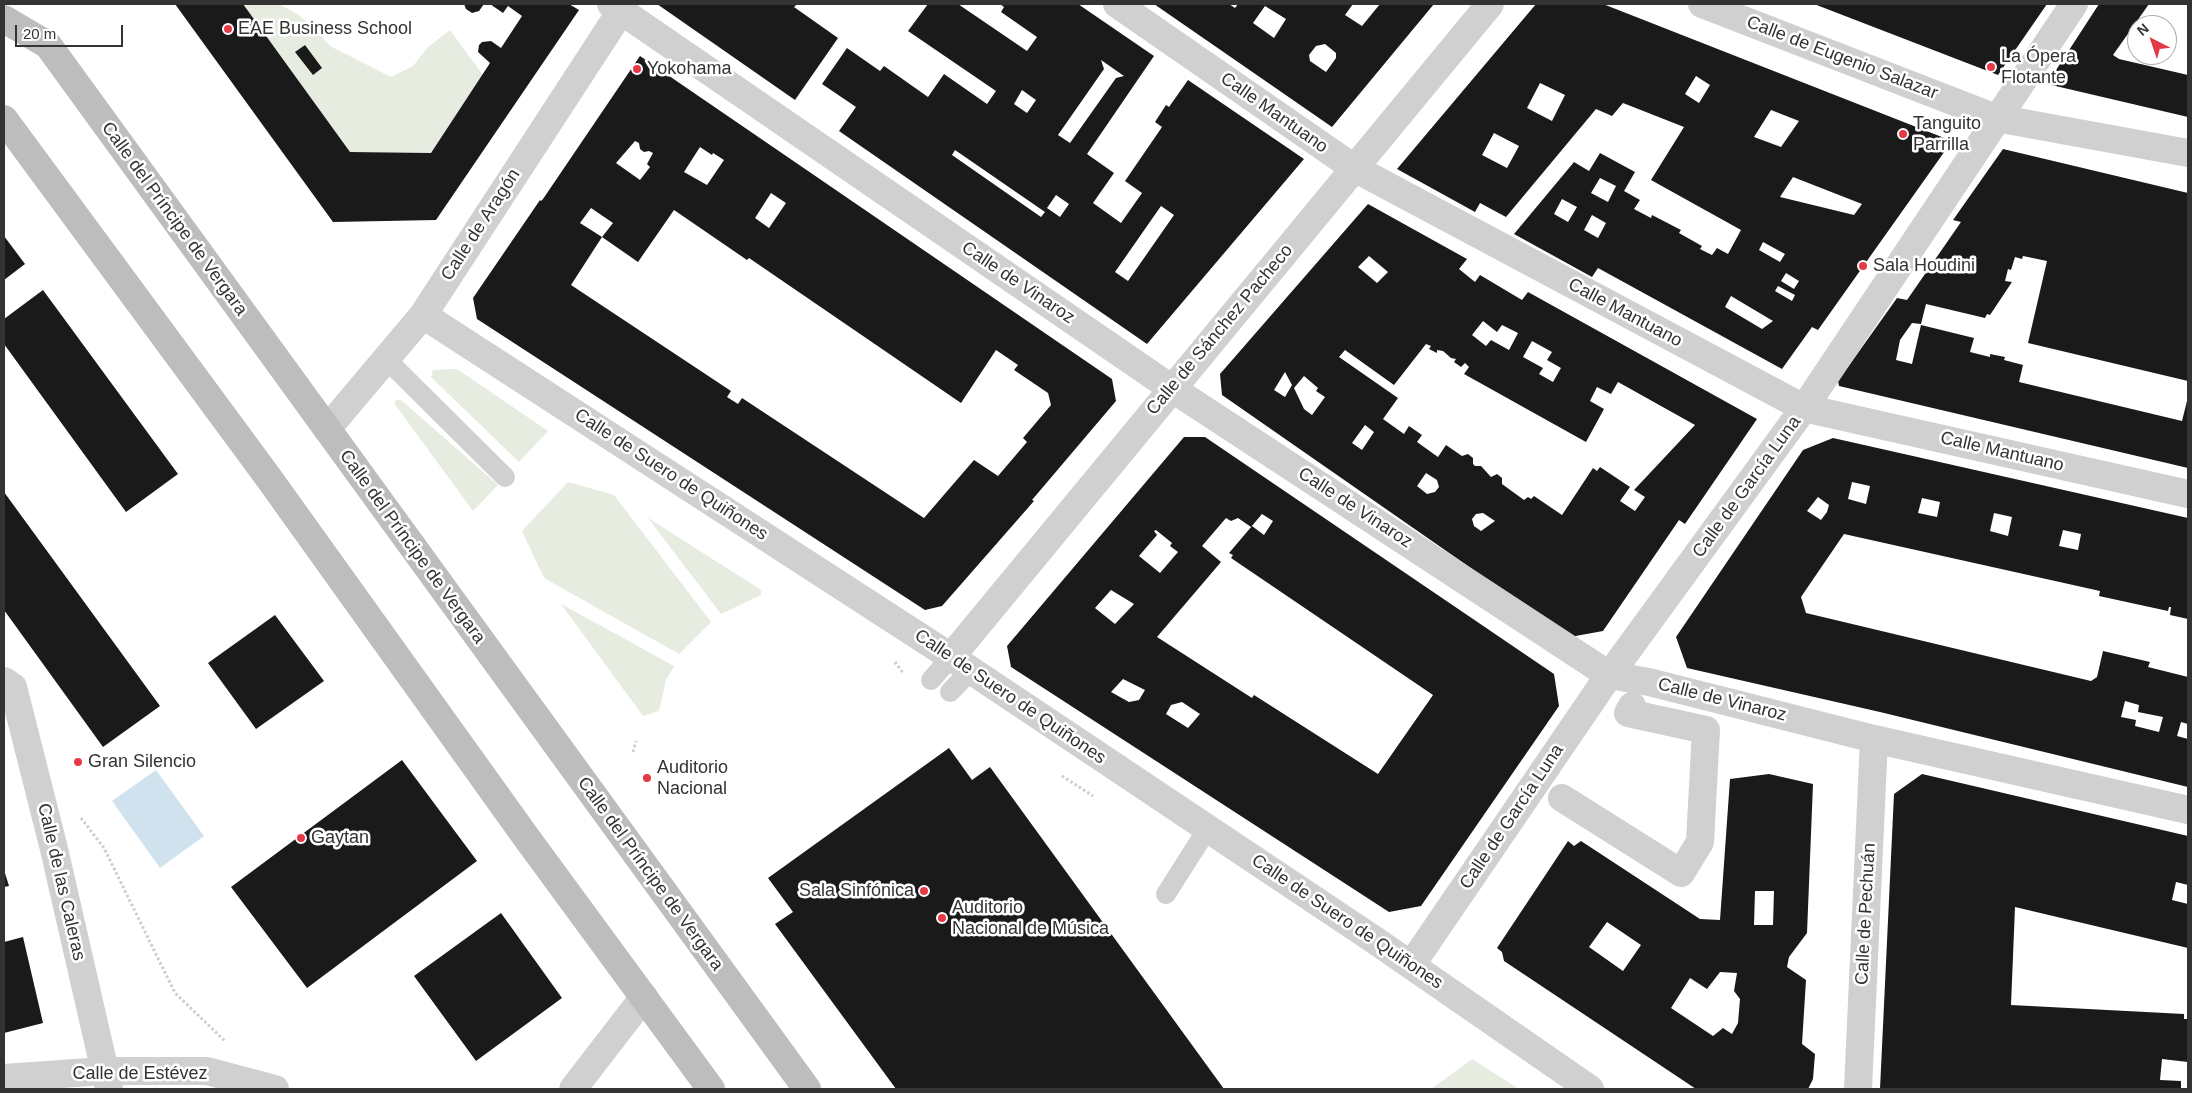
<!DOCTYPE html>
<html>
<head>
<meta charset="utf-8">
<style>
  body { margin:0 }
  #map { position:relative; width:2192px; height:1093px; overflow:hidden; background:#fff; font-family:Arial,sans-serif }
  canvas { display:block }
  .frame { position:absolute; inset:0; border:5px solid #333; pointer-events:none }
  .north { position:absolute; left:2127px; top:15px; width:50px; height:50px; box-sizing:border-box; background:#fff; border:1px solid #adadad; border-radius:50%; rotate:319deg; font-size:14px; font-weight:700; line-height:20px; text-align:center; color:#333 }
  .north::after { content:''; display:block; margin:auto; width:18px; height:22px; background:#e63946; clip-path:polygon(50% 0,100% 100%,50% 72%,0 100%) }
  .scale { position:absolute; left:15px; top:25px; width:108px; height:22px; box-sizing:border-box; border:2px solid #333; border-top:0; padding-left:6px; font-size:15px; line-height:18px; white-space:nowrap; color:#333; -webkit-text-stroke:4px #fff; paint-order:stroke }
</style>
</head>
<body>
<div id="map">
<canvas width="2192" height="1093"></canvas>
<div class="frame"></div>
<div class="north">N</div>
<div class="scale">20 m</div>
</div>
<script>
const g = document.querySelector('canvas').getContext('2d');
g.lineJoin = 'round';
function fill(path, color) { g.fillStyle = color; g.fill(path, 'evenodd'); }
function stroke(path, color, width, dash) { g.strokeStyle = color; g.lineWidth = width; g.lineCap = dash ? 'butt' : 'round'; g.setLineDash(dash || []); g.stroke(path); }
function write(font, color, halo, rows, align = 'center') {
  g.font = font + ' Arial,sans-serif'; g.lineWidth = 5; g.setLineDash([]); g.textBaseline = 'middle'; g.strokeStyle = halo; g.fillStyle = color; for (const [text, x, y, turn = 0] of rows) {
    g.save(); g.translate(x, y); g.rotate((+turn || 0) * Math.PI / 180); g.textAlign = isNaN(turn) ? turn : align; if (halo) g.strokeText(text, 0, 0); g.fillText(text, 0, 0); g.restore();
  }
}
fill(new Path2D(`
  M243,4h36l18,10 19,15 14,17 61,31 22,-11 15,-19 22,-17 33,45 -52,78 -81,-1z
  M457,369l91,62 -29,31 -88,-85 2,-7z
  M397,400h4l97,85 -25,26 -79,-108z
  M568,482l46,13 97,127 -32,32 -135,-76 -22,-47z
  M648,518l113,72v5l-40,19z
  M561,604l113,62 -8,14 -7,31 -16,5z
  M1472,1059l47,30h-88z`), '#e6ecdf');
fill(new Path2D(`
  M156,770l48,66 -44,32 -48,-67z`), '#cfe2ee');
fill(new Path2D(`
  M175,4h68l107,148 81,1 59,-90 -12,-11 1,-7 3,-3 9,-1 10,7 21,-32 -14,-10 -5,7 -13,-9h79l10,6 -143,210 -103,2z
  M464,4h20l-5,7 -7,2 -6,-4z
  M657,4h140l-3,3 44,31 -43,62z
  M928,4h30l69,47 10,-14 -36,-25 3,-5 -4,-3h78l76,52 -67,98 27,19 -21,30 28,20 21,-30 -17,-12 37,-54 -7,-5 11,-17 3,2 19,-27 116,79 -157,185 -308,-213 17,-24 -34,-23 25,-36 33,23 4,-5 44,31 16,-23 43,30 9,-13 -88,-60zM1101,60l23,16 -8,2 -46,65 -12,-8 46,-66zM1022,90l14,10 -9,13 -13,-9zM955,150l90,62 -4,5 -89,-62zM1056,195l13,9 -9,13 -13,-9zM1161,206l13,9 -46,66 -13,-9z
  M1154,4h75l6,4 3,-4h115l-8,11 17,11 18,-22h54l-102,123zM1265,6l21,13 -12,19 -21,-15zM1325,44l11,9v5l-10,14 -16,-11 -1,-6 7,-9z
  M1536,4h67l349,137 -134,189 -6,-3 -30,42 -184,-101 -6,9 -78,-43 60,-72 15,9 11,-18 35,19 -11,19 16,9 -6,9 17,9 1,-3 29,15 -2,3 23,13 -2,3 12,6 5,-7 11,6 13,-24 -90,-50 33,-53 -61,-24 -11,13 -16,-7 -90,108 -26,-14 -5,9 -78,-43zM1696,76l14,9 -11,18 -14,-9zM1540,83l25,12 -13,26 -25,-13zM1771,110l28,11 -18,26 -27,-10zM1494,133l25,13 -12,22 -25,-13zM1793,177l69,27 -8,11 -74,-18zM1600,178l16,8 -8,16 -17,-9zM1562,199l15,8 -9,15 -14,-8zM1592,215l14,8 -8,15 -14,-8zM1763,242l22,12 -5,8 -21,-12zM1786,273l13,8 -5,8 -13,-8zM1778,286l17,9 -3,6 -17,-10zM1731,296l42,25 -11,8 -37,-22z
  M1814,4h233l-49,71z
  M2099,4h50l-36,51 6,4 69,16v42l-141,-33z
  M305,45l17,23 -9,7 -18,-23z
  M640,56l472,323 4,22 -84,99 2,1 -92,105 -17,4 -448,-291 -4,-21 67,-98 1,1 2,-2zM635,141l4,2 1,6 4,3 5,-1 4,2 -6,11 3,3 -10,13 -24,-17zM700,147l12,8 1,-2 11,7 -17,25 -23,-13zM771,193l15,10 -17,25 -14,-10zM591,208l22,15 -11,14 36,25 36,-52 73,50 2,-2 212,145 35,-53 22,15 -4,5 34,23 3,12 -28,33 4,4 -29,34 -24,-16 -50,58 -182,-120 -4,6 -11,-7 4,-6 -160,-106 31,-48 -22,-14z
  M2003,149l185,44v188l-160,-38 19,-82 -24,-5 -1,3 -7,-2 -4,13 -3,-1 -3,12 7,1 -22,33 -3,-1 -2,4 -59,-14 -5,20 -9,-1 -12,17 -4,20 16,4 9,-39 53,13 -4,14 20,5v-3l15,3 -1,3 19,5 -4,17 163,39 6,-24v71l-349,-82 -1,-5 59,-83 10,2 54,-78 -8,-2z
  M1368,204l99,55 -8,10 16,13 5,-7 42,25 6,-8 229,127 -72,105 -6,-4 -76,111 -33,6 -348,-242 -2,-21zM1369,256l19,16 -11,11 -19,-16zM1483,321l14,11 5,-7 16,8 -9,17 -18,-10 -5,6 -14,-11zM1532,341l20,11 -5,8 14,8 -8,14 -14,-8 4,-6 -20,-11zM1426,344l5,2 -2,3 8,4v-3l6,1 8,7 5,1 -2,3 7,5 4,-4 4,4 -5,7 122,68 18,-33 -14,-8 7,-14 14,7 7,-12 77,43 -61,65 11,7 -10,14 -15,-10 10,-14 -30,-20 -3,4 -4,-3 -31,47 -28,-19 -3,3 -3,-2 -4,3 -22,-16v-6l-5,-4 -6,3 -10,-11h-6l-2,-2v-6l-5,-4 -6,2 -16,-11 -8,12 -21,-15 5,-7 -13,-9 -5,8 -21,-15 15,-21 -59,-41 6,-7 49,35zM1285,372l7,13 -7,12 -11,-7zM1304,376l14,12 -2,3 9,6 -13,18 -8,-6 -10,-21zM1365,425l9,7 -12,18 -10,-7zM1426,473l11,7 2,7 -4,5 -8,2 -10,-8zM1483,513l12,8 -14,10 -7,-5 -2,-7 4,-5z
  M4,236l21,28 -21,16z
  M43,290l135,184 -52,38 -122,-168v-25z
  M1184,437h21l349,237 5,32 -138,200 -32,6 -378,-245 -4,-21zM1262,514l11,7 -9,14 -12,-9 -23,27 4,2 -2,3 202,137 -55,79 -124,-79 -2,3 -95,-61 64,-75 -19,-16 24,-28 5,3 7,-3 13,9zM1156,530l16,13 -2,3 8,6 -18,21 -21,-17 18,-21 -3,-4zM1111,590l23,14 -19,20 -20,-16zM1123,679l22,11 -6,10 -10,2 -18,-10zM1182,702l18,12 -12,14 -22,-14 5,-9z
  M1833,438l355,80v101l-18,-4 1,-8h-2l-1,4 -69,-15 1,-5 -256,-57 -43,63 5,16 285,68 6,-4 6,-26 47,11 -2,5 40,10v47l-7,-2 -4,14 11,3v48l-308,-75 -193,-44 -11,-31 127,-187zM1852,482l18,4 -4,18 -18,-5zM1818,497l11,8 -2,7 -6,8 -14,-9zM1922,498l18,4 -3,15 -19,-4zM1994,513l18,4 -4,19 -18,-5zM2063,530l18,4 -3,16 -19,-4zM2125,701l14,4 -1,7 25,5 -4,15 -24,-6 1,-6 -15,-3z
  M4,492l156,214 -57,41 -99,-137z
  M275,615l49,66 -68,48 -48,-66z
  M949,748l23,32 18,-13 234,322h-328l-121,-165 18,-12 -25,-34z
  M402,760l75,101 -170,127 -76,-101z
  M1769,774l44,10 -6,149 -18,24 -2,10 19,13 -4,64 13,10 -2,25 -5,10h-112l-192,-128 -2,-9 -5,-4 71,-107 6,5 7,-5 119,78 20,1 10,-141zM1755,891h19l-1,34h-19zM1607,922l34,23 -18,26 -34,-24zM1720,972l17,1 -3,18 6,8 -2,24 -6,11 -9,-6 -10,8 -42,-28 19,-30 17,11z
  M1922,774l266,62v49l-12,-3 -4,18 16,4v44l-173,-41 -4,98 173,9v5h4v43l-26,-3 -2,21 21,1v8h-301l14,-295z
  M4,870l5,16 -5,1z
  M501,913l61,85 -86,63 -62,-85z
  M23,937l20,86 -39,10v-91z`), '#1a1a1a');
stroke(new Path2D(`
  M895,662l8,11
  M633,752l3,-11
  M1062,776l31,20
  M81,818l23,30 71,145 50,48`), '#cdcdcd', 3, [2.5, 2.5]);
stroke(new Path2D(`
  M386,359l119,118
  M931,680l20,-23
  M950,692l21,-22
  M1166,894l42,-66`), '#d0d0d0', 20);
stroke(new Path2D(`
  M1562,798l119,75 19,-31 6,-112 -78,-17 4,-7`), '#d0d0d0', 28);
stroke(new Path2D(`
  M611,4l560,384 438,287 40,7 225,57 314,71
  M1117,4l237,164 450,240 384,86
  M1702,4l294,114 192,35
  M423,315l528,342 425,284 214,148
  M327,429l96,-114 198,-304
  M951,657l539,-653
  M4,681l9,6 41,162 55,240
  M1412,964l191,-280 201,-276 270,-404
  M4,1078l100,-7h103l68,18
  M573,1089l71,-92
  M1858,1089l16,-350`), '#d0d0d0', 28);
stroke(new Path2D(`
  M4,19l44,26 759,1044
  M4,119l264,358 258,360 185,252`), '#bdbdbd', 28);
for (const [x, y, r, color] of [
  [228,29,5,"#e63946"],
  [1991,67,5,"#e63946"],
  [637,69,5,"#e63946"],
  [1903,134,5,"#e63946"],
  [1863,266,5,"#e63946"],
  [78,762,5,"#e63946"],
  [647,778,5,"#e63946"],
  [301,838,5,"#e63946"],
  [924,891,5,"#e63946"],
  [942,918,5,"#e63946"]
]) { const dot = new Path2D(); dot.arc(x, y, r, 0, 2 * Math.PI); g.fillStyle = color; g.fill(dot); stroke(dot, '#fff', 2); }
write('18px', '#333', '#fff', [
  ["EAE Business School",238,29],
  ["La Ópera",2001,57],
  ["Flotante",2001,78],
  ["Yokohama",647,69],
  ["Tanguito",1913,124],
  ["Parrilla",1913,145],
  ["Sala Houdini",1873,266],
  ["Gran Silencio",88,762],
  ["Auditorio",657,768],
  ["Nacional",657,789],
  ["Gaytan",311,838],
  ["Sala Sinfónica",914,891,"right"],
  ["Auditorio",952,908],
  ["Nacional de Música",952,929]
], 'left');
write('18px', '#333', '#fff', [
  ["Calle de Eugenio Salazar",1842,58,21],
  ["Calle Mantuano",1274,113,35],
  ["Calle del Príncipe de Vergara",174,219,54],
  ["Calle de Aragón",481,225,-57],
  ["Calle de Vinaroz",1018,283,34],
  ["Calle Mantuano",1625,313,28],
  ["Calle de Sánchez Pacheco",1220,330,-50],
  ["Calle Mantuano",2002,452,13],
  ["Calle de Suero de Quiñones",671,475,33],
  ["Calle de García Luna",1747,487,-54],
  ["Calle de Vinaroz",1355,508,33],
  ["Calle del Príncipe de Vergara",412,547,54],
  ["Calle de Suero de Quiñones",1010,697,34],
  ["Calle de Vinaroz",1722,700,14],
  ["Calle de García Luna",1512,817,-56],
  ["Calle del Príncipe de Vergara",650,874,54],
  ["Calle de las Caleras",61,882,77],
  ["Calle de Pechuán",1866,914,-87],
  ["Calle de Suero de Quiñones",1347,922,34],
  ["Calle de Estévez",140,1074]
]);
</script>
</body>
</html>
